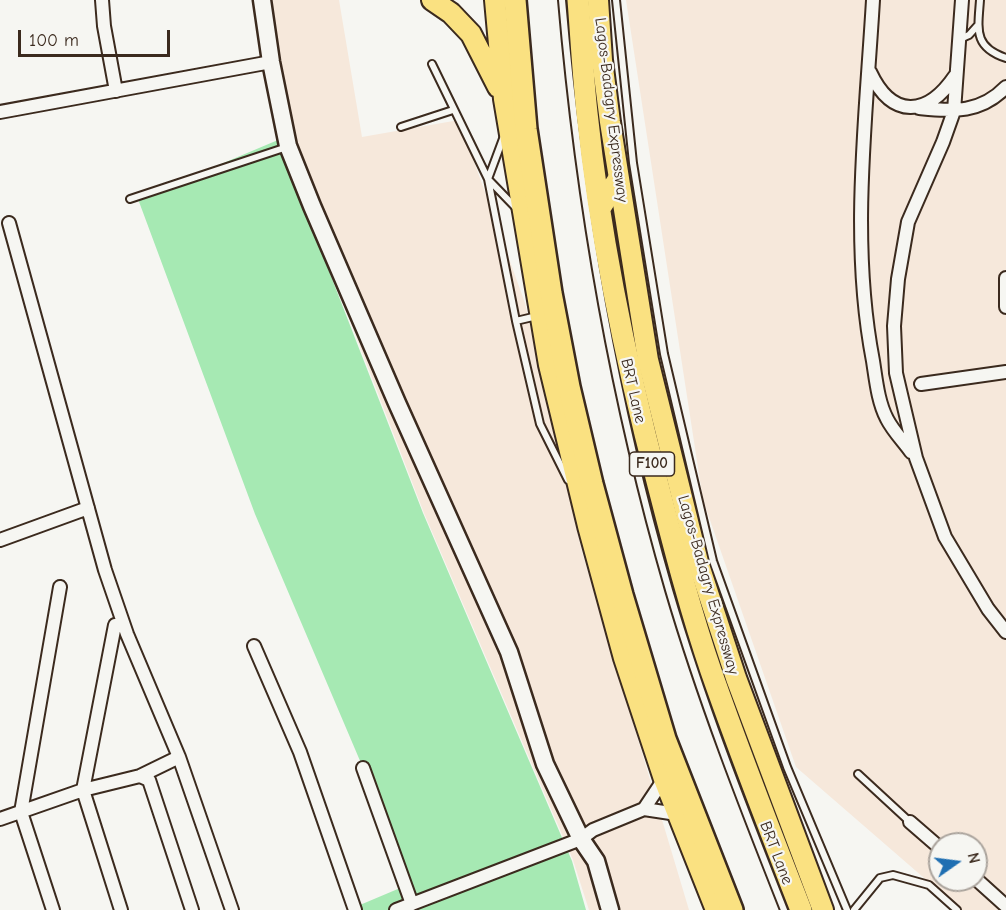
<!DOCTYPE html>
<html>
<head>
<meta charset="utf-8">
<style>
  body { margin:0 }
  #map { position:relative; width:1006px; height:910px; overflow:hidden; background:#f6f6f2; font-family:"Comic Neue",sans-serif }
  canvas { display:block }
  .north { position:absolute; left:928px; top:832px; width:60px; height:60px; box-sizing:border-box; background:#f6f6f2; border:2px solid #aba49d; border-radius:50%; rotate:76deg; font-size:16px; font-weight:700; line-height:24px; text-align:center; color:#3b2a1e }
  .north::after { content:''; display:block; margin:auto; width:21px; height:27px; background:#1f6fb2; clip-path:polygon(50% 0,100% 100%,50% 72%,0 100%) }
  .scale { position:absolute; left:18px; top:30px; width:152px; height:27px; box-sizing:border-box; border:3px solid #3b2a1e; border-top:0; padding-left:8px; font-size:18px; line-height:21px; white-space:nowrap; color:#3b2a1e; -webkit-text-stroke:4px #f6f6f2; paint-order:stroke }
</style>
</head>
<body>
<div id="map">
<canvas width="1006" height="910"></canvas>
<div class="north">N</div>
<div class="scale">100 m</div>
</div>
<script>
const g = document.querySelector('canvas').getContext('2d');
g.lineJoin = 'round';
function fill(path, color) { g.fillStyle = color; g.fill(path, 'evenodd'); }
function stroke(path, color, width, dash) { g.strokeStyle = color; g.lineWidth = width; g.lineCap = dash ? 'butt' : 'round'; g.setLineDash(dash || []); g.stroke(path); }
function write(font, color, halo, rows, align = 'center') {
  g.font = font + ' "Comic Neue",sans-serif'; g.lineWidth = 4.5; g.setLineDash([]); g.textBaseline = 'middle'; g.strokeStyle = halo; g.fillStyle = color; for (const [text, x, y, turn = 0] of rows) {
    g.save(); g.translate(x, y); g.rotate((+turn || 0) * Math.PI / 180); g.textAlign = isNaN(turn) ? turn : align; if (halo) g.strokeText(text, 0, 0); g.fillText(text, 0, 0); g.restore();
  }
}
fill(new Path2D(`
  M257,0h82l23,137 97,-17 66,183 57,249 107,358h-100l-16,-50 -149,-347 -144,-374z
  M626,0h380v910h-45l-165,-143 -93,-267zM940,844h36v36h-36z`), '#f6e8db');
fill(new Path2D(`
  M278,140l145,373 149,348 14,49h-238l64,-27 -157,-369 -117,-315z`), '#a6e9b3');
const lane = new Path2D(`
  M562,0c17,199 51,397 107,590 32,109 73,214 115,320
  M616,0l17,163 31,191 49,207 74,206 60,143
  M980,0c-2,29 -7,47 26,58
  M960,39l9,-4 9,-10
  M432,64l56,115 29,30
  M401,127l52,-17
  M504,136l-16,43 28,142 24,103 28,56
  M130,199l157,-52
  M516,321l21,-5
  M858,774l52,48
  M854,910l26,-32 13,-3 36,10 28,25`);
const street = new Path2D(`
  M102,0l2,26 12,65
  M873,0c-7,120 -23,242 0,361 3,19 5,41 14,58 6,12 17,23 24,33
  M962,0l-8,111 -11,31 -35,80 -10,57 -4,47 2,47 20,85 29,79 43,72 18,23
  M870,72c22,47 57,45 85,4
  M919,108c34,3 61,6 87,-21
  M0,112l271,-50
  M9,223l96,347 22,64 52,123 53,153
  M1006,278v29
  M921,384l85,-12
  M0,540l88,-32
  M115,625l-32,165 38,120
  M254,646l46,106 55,158
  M363,768l49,136
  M140,776l9,4 43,130
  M644,809l20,-30
  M0,819l83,-29 57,-14 39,-19
  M910,822l30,26
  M976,879l30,27
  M53,910l-32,-98 39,-225
  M396,910l185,-71 12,-9 51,-21 33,5`);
const secondary = new Path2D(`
  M262,0l9,62 17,84 24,60 85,197 112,249 36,112 36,75 15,22 14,49`);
const primary = new Path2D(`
  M432,0l19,13 20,21 27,53
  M495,0l9,99 45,266 39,161 36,132 40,121 52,131
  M598,0l4,60 8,62 38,238 50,202 38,116 87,232`);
const highway = new Path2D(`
  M515,0l11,129 25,164 18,94 23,97 30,111 43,144 67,171
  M578,0c3,38 5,76 9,113 13,125 39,250 71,372 16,62 32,125 53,186 28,80 59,160 90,239
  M600,208l18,-28`);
stroke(lane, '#3b2a1e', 10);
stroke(street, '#3b2a1e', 16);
stroke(secondary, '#3b2a1e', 21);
stroke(primary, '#3b2a1e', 24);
stroke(highway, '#3b2a1e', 26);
stroke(lane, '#f6f6f2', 6);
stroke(street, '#f6f6f2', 12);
stroke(secondary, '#f6f6f2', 16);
stroke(primary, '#fae181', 20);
stroke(highway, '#fae181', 21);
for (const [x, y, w] of [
  [652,464,45]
]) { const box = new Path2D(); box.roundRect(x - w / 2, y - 12, w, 24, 4.5); g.fillStyle = '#f6f6f2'; g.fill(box); stroke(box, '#3b2a1e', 1.5); }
write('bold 15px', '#3b2a1e', null, [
  ["F100",652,464]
]);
write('16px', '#3b2a1e', '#f6f6f2', [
  ["Lagos-Badagry Expressway",611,110,83],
  ["BRT Lane",633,391,77],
  ["Lagos-Badagry Expressway",708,585,74],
  ["BRT Lane",776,853,69]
]);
</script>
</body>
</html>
